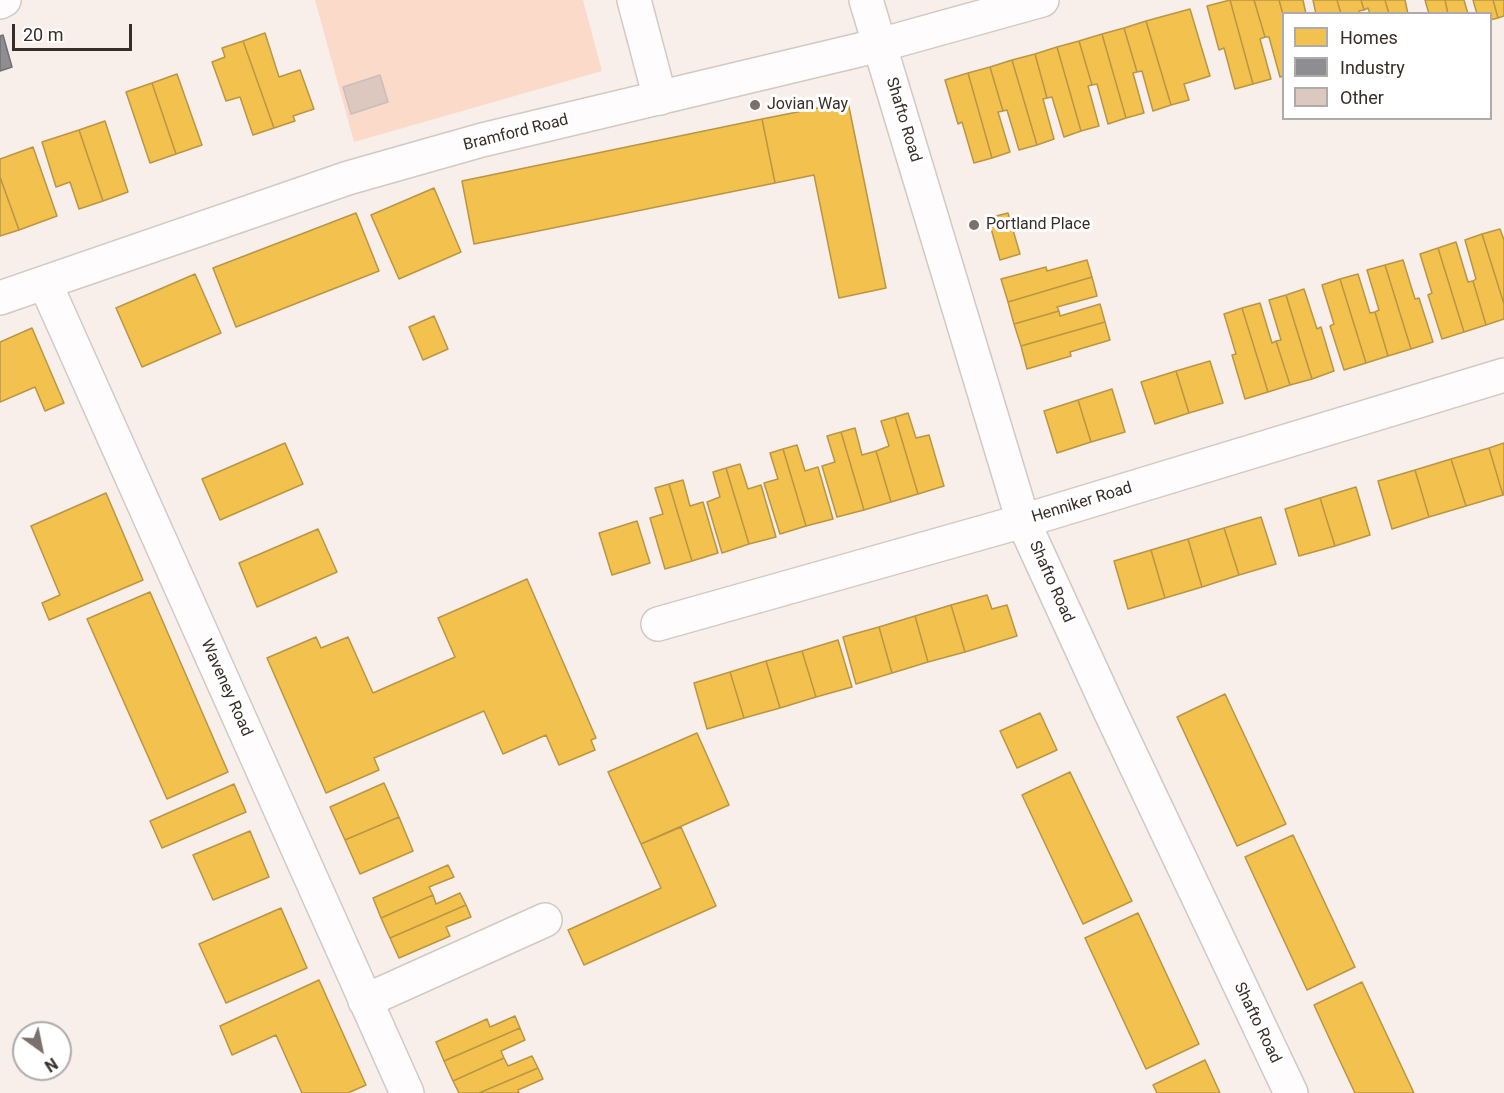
<!DOCTYPE html>
<html>
<head>
<meta charset="utf-8">
<style>
  body { margin:0 }
  #map { position:relative; width:1504px; height:1093px; overflow:hidden; background:#f8eeea; font-family:Roboto,sans-serif }
  canvas { display:block }
  .legend { position:absolute; left:1282px; top:12px; width:210px; height:108px; box-sizing:border-box; background:#fff; border:2px solid #afaba9; margin:0; padding:8px 10px; list-style:none; font-size:18px; color:#382d28 }
  .legend li { display:flex; align-items:center; gap:12px; height:30px }
  .legend b { width:30px; border:2px solid #afaba9 }
  .north { position:absolute; left:12px; top:1021px; width:60px; height:60px; box-sizing:border-box; background:#fff; border:2px solid #afaba9; border-radius:50%; rotate:147deg; font-size:16px; font-weight:700; line-height:24px; text-align:center; color:#382d28 }
  .north::after { content:''; display:block; margin:auto; width:21px; height:27px; background:#7b716c; clip-path:polygon(50% 0,100% 100%,50% 72%,0 100%) }
  .scale { position:absolute; left:12px; top:24px; width:120px; height:27px; box-sizing:border-box; border:3px solid #382d28; border-top:0; padding-left:8px; font-size:18px; line-height:21px; white-space:nowrap; color:#382d28; -webkit-text-stroke:4px #fff; paint-order:stroke }
</style>
</head>
<body>
<div id="map">
<canvas width="1504" height="1093"></canvas>
<ul class="legend">
<li><b style="height:16px;background:#f2c14e"></b>Homes</li>
<li><b style="height:16px;background:#8d8d92"></b>Industry</li>
<li><b style="height:16px;background:#dcc8bf"></b>Other</li>
</ul>
<div class="north">N</div>
<div class="scale">20 m</div>
</div>
<script>
const g = document.querySelector('canvas').getContext('2d');
g.lineJoin = 'round';
function fill(path, color) { g.fillStyle = color; g.fill(path, 'evenodd'); }
function stroke(path, color, width, dash) { g.strokeStyle = color; g.lineWidth = width; g.lineCap = dash ? 'butt' : 'round'; g.setLineDash(dash || []); g.stroke(path); }
function write(font, color, halo, rows, align = 'center') {
  g.font = font + ' Roboto,sans-serif'; g.lineWidth = 6; g.setLineDash([]); g.textBaseline = 'middle'; g.strokeStyle = halo; g.fillStyle = color; for (const [text, x, y, turn = 0] of rows) {
    g.save(); g.translate(x, y); g.rotate((+turn || 0) * Math.PI / 180); g.textAlign = isNaN(turn) ? turn : align; if (halo) g.strokeText(text, 0, 0); g.fillText(text, 0, 0); g.restore();
  }
}
fill(new Path2D(`
  M315,0h268l19,71 -248,71z`), '#fbdaca');
const homes = new Path2D(`
  M1230,0h24l11,37 -5,2 11,40 -18,5z
  M1230,0l23,84 -18,5 -11,-41 -5,2 -12,-44z
  M1254,0h25l5,18v58l-4,1 -11,-40h-4z
  M1279,0h24l3,14h-22v4z
  M1313,0h24l4,14h-25z
  M1337,0h24l3,10 -5,1 1,3h-19z
  M1361,0h24l4,14h-19l-2,-6 -4,2z
  M1385,0h20l3,14h-19z
  M1425,0h20l3,14h-19z
  M1445,0h19l4,14h-20z
  M1473,0h20l5,18 -8,2v-6h-13z
  M1493,0h11v16l-6,2z
  M1190,9l20,67 -26,8 5,16 -18,5 -25,-84z
  M1146,21l25,84 -18,6 -11,-40 -5,1 -13,-44z
  M1124,28l13,44 -4,1 11,40 -18,5 -24,-84z
  M265,33l14,44 21,-7 14,39 -21,7 2,5 -21,7 -31,-87z
  M1102,34l24,84 -18,6 -11,-40 -5,1 -13,-44z
  M243,41l31,87 -21,7 -13,-38 -14,4 -14,-39 13,-5 -3,-9z
  M1079,41l13,44 -4,1 11,40 -18,5 -24,-84z
  M1057,47l24,84 -17,6 -12,-40 -5,1 -12,-44z
  M1035,54l12,44 -4,1 11,40 -17,6 -25,-85z
  M1012,60l25,85 -18,5 -12,-40 -4,1 -13,-44z
  M990,67l13,44 -5,1 12,40 -18,6 -24,-85z
  M968,73l24,85 -18,5 -12,-41 -4,2 -13,-44z
  M177,74l25,71 -26,9 -24,-71z
  M152,83l24,71 -26,9 -24,-71z
  M848,102l38,186 -47,10 -25,-123 -39,8 -13,-64z
  M762,119l13,64 -301,61 -12,-63z
  M105,121l23,71 -25,9 -24,-71z
  M79,130l24,71 -24,8 -9,-27 -14,5 -14,-45z
  M33,147l24,69 -38,14 -19,-53v-18z
  M0,177l19,53 -19,6z
  M434,188l27,64 -62,27 -28,-64z
  M356,213l23,58 -143,56 -23,-59z
  M1008,213l12,41 -20,6 -12,-42z
  M1500,229l4,11v64l-22,-70z
  M1482,234l22,70v15l-18,6 -13,-44 3,-2 -11,-39z
  M1456,242l12,40 5,-1 13,44 -22,7 -26,-84z
  M1438,248l26,84 -22,7 -14,-44 4,-2 -12,-39z
  M1087,260l5,17 -84,25 -7,-23 45,-12 1,4z
  M1403,260l12,39 4,-1 14,44 -22,7 -26,-84z
  M1385,265l26,84 -23,7 -13,-44 4,-2 -12,-40z
  M195,274l26,59 -79,34 -26,-59z
  M1358,274l12,39 5,-1 13,44 -22,7 -26,-84z
  M1092,277l5,19 -40,11 2,4 -45,13 -6,-22z
  M1340,279l26,84 -22,7 -14,-44 4,-2 -12,-39z
  M1304,289l13,40 4,-2 13,44 -22,8 -26,-84z
  M1286,295l26,84 -22,6 -14,-44 5,-1 -12,-40z
  M1260,303l12,40 4,-2 14,44 -22,7 -26,-84z
  M1100,304l5,18 -84,24 -7,-22 45,-13 1,5z
  M1242,308l26,84 -23,7 -13,-44 4,-1 -12,-40z
  M434,316l14,33 -25,11 -14,-33z
  M1105,322l5,18 -40,12 1,4 -44,13 -6,-23z
  M32,328l32,75 -19,8 -10,-24 -35,15v-60z
  M1210,361l13,42 -34,10 -13,-42z
  M1176,371l13,42 -34,11 -14,-42z
  M1112,389l13,43 -34,10 -13,-42z
  M1078,400l13,42 -34,11 -13,-42z
  M908,413l8,25 13,-3 15,51 -26,8 -23,-77z
  M895,417l23,77 -27,8 -15,-51 13,-5 -8,-25z
  M855,428l7,27 14,-4 15,51 -27,8 -23,-78z
  M841,432l23,78 -27,7 -15,-51 13,-4 -8,-26z
  M285,443l18,41 -83,36 -18,-41z
  M1504,443v52h-1l-14,-47z
  M797,445l8,26 13,-4 15,52 -27,7 -23,-77z
  M1489,448l14,47 -37,11 -15,-47z
  M783,449l23,77 -26,8 -16,-51 14,-4 -8,-26z
  M1451,459l15,47 -37,11 -14,-47z
  M740,464l8,25 13,-4 15,52 -27,7 -23,-76z
  M726,468l23,76 -27,9 -15,-51 13,-5 -7,-25z
  M1415,470l14,47 -37,12 -14,-48z
  M683,480l7,26 13,-4 15,51 -26,8 -23,-77z
  M669,484l23,77 -27,8 -15,-51 13,-4 -8,-26z
  M1356,487l14,48 -35,11 -15,-48z
  M106,493l37,87 -94,40 -7,-17 18,-8 -29,-69z
  M1320,498l15,48 -36,10 -14,-47z
  M1261,517l15,47 -37,11 -15,-47z
  M637,521l13,42 -38,12 -13,-42z
  M1224,528l15,47 -37,12 -14,-48z
  M318,529l19,43 -80,35 -18,-44z
  M1188,539l14,48 -37,11 -14,-48z
  M1151,550l14,48 -37,11 -14,-48z
  M527,579l69,159 -5,2 4,10 -36,15 -13,-30 -43,19 -19,-43 -110,47 5,12 -53,23 -59,-135 49,-21 5,11 27,-11 25,56 82,-36 -17,-39z
  M150,592l78,180 -61,27 -80,-180z
  M987,595l5,14 15,-4 10,31 -52,16 -14,-47z
  M951,605l14,47 -37,10 -13,-46z
  M915,616l13,46 -36,11 -13,-46z
  M879,627l13,46 -36,11 -13,-47z
  M838,640l14,47 -36,10 -14,-46z
  M802,651l14,46 -36,11 -14,-47z
  M766,661l14,47 -36,10 -14,-46z
  M730,672l14,46 -37,11 -13,-46z
  M1225,694l61,130 -49,22 -60,-129z
  M1040,713l17,37 -40,18 -17,-37z
  M697,733l32,72 -88,39 -33,-72z
  M1070,772l62,129 -49,23 -61,-129z
  M384,783l15,34 -54,23 -15,-33z
  M234,784l12,28 -84,36 -12,-27z
  M399,817l14,34 -53,23 -15,-34z
  M681,827l35,79 -132,59 -16,-35 93,-42 -20,-44z
  M250,831l19,46 -56,23 -20,-45z
  M1293,835l62,132 -48,23 -62,-133z
  M448,865l6,12 -25,10 4,8 -52,23 -8,-20z
  M460,893l6,12 -76,33 -9,-20 52,-23 3,9z
  M466,905l5,12 -25,10 4,9 -51,22 -9,-20z
  M281,908l26,60 -81,35 -27,-59z
  M1138,913l61,131 -53,25 -61,-131z
  M319,980l47,105 -18,8h-46l-26,-58 -44,20 -12,-29z
  M1362,982l52,111h-59l-24,-51 -17,-37z
  M515,1016l5,12 -76,33 -8,-19 51,-23 3,8z
  M520,1028l5,12 -24,11 3,7 -51,23 -9,-20z
  M532,1056l6,12 -59,25h-20l-6,-12 51,-23 4,8z
  M1205,1060l15,33h-63l-4,-8z
  M538,1068l5,11 -25,11 1,3h-40z`);
fill(homes, '#f2c14e');
stroke(homes, '#ba9543', 1.5);
const industry = new Path2D(`
  M3,35l9,32 -12,4v-35z`);
fill(industry, '#8d8d92');
stroke(industry, '#747072', 1.5);
const building = new Path2D(`
  M380,75l8,27 -37,12 -8,-27z`);
fill(building, '#dcc8bf');
stroke(building, '#c8beba', 1.5);
const minor = new Path2D(`
  M634,0l26,98
  M866,0l157,521 87,190 181,382
  M0,2l4,-2
  M45,283l362,810
  M658,624l365,-103 481,-146
  M365,1001l180,-81`);
const major = new Path2D(`
  M0,298l348,-120 134,-38 398,-95 162,-45`);
stroke(minor, '#d3c9c4', 36);
stroke(major, '#d3c9c4', 36);
stroke(minor, '#fefcfc', 33);
stroke(major, '#fefcfc', 33);
for (const [x, y, r, color] of [
  [755,105,6,"#7b716c"],
  [974,225,6,"#7b716c"]
]) { const dot = new Path2D(); dot.arc(x, y, r, 0, 2 * Math.PI); g.fillStyle = color; g.fill(dot); stroke(dot, '#fff', 2); }
write('16px', '#382d28', '#fff', [
  ["Jovian Way",767,105],
  ["Portland Place",986,225]
], 'left');
write('16px', '#382d28', '#fff', [
  ["Shafto Road",903,120,73],
  ["Bramford Road",516,133,-14],
  ["Henniker Road",1082,503,-17],
  ["Shafto Road",1051,582,66],
  ["Waveney Road",226,688,66],
  ["Shafto Road",1257,1023,64]
]);
</script>
</body>
</html>
